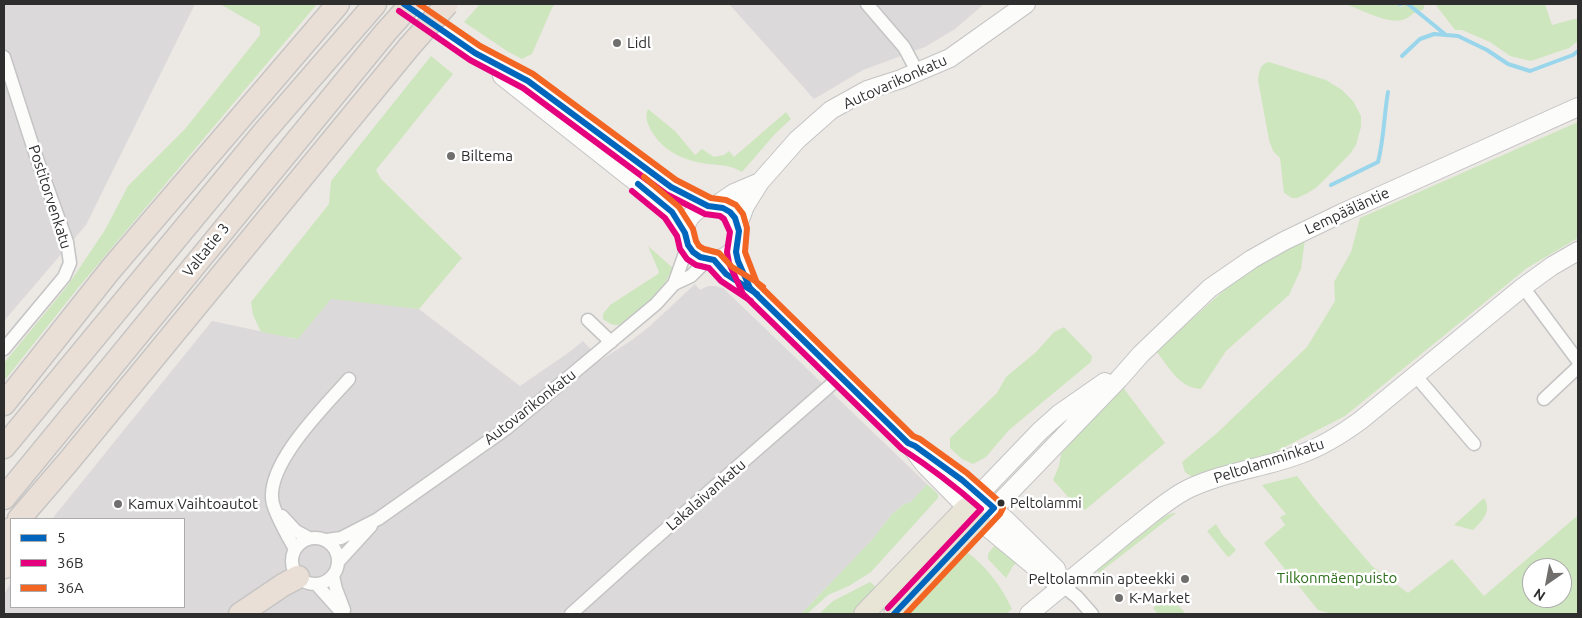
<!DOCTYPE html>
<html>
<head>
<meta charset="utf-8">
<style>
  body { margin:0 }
  #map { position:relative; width:1582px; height:618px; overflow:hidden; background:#ece8e4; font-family:Ubuntu,sans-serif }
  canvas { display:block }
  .frame { position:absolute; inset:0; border:5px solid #2e2e2e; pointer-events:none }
  .legend { position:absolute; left:10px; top:518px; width:175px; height:90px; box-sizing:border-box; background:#fff; border:1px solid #ababab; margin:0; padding:6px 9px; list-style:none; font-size:15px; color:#2e2e2e }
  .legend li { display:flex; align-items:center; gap:10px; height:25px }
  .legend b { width:25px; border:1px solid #ababab }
  .north { position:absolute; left:1522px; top:558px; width:50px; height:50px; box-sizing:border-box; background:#fff; border:1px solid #ababab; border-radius:50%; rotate:213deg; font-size:14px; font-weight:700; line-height:20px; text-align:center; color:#2e2e2e }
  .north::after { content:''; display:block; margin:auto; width:18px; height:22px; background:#706f6e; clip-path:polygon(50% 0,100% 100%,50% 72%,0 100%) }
</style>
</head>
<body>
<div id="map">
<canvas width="1582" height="618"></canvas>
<div class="frame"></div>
<ul class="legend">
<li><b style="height:6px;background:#0065bd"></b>5</li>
<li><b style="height:6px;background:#e5007d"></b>36B</li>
<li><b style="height:6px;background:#f26522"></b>36A</li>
</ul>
<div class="north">N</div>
</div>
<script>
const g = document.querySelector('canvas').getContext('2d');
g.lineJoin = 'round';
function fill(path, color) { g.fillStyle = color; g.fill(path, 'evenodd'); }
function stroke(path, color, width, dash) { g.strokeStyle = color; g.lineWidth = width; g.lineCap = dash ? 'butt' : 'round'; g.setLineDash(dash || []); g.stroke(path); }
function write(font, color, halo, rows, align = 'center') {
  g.font = font + ' Ubuntu,sans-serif'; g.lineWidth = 5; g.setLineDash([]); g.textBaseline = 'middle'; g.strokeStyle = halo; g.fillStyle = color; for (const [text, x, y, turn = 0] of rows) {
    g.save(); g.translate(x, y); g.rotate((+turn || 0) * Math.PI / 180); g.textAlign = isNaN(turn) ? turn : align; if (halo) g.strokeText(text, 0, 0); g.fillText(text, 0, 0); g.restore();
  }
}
fill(new Path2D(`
  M4,4h191l-109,221 -82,96z
  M729,4h255l-29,25 -30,18 -62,23 -49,29z
  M695,284l5,6 8,-4h8l8,3 203,195 -16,18 -7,2 -12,10 -20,26 -71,74h-797v-19l7,-13v25h173v-88h-132l160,-198 85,18 34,-41 88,11 101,77 48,-33 15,-12 18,19 31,-20 18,-14z`), '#dcd9db');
fill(new Path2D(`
  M220,4h97l-239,284 -74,93v-18l64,-78 37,-55 23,-44 57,-57 75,-94v-8z
  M480,4h75l-3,4 -20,46 -10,5 -15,-8 -43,-29z
  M1345,4h49l7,3 5,-3h19l-2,6c-12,2 -12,8 -21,10 -15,4 -42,-11 -57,-16z
  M1435,4h110l7,21 26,-7v23l-9,7 -38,13 -21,-5 -20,-14 -28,-12h-7z
  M431,56l22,18 -77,96 5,9 81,79 -43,51 -88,-10 -33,40 -37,-7 -8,-17 -2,-13 78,-98 2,-23z
  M1269,62l57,18 16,10 11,11 8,15v11l-5,18 -6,9 -33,33 -9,6 -11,5h-5l-8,-5 -4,-35 -7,-7 -4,-11 -11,-60c1,-9 2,-16 11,-18z
  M648,109l27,22 20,24 7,-6 12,8 10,-2 5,-4 5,6 52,-45 5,7 -16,15 -33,38c-11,-7 -22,-7 -34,-8 -23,-3 -44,-12 -56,-32 -4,-7 -8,-15 -4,-23z
  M1578,122v116l-51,30 -182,148 -70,36 -78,26 -5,-1 -7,-5 -3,-10 35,-29 90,-86 28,-46 -1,-19 17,-30 9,-34z
  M1305,239l-4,30 -12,26 -63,56 -25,38c-22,-1 -32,-22 -45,-38l83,-74z
  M648,246l25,22c-3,6 -6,12 -10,18 -7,8 -32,35 -41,38 -8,3 -13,-1 -19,-5v-5l7,-9 48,-31 1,-2z
  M1064,327l28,29 -1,6 -82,68 -23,27 -13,7 -11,-5 -12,-11v-10l47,-45 9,-16 30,-25 18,-20z
  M1122,386l43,57 -80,67 -14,-10 -18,-20 6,-14 2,-12 18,-22z
  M1297,476l21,27 54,63 36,27 44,-34 32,37 93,-80 1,98h-246l-14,-4 -54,-67 21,-18 -5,-8 6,-3 -24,-29zM1532,568h30v30h-30z
  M927,484l11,10v4l-67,74 -22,14 -21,9 -21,19h-6l71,-74 20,-26 12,-10 7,-2z
  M1484,498c8,13 -1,22 -11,32l-19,-5z
  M1173,513h3l-77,60 -3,-3 69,-54z
  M1216,524l6,10 14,16 -7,7 -2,-1 -20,-25z
  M994,546l24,16 -5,4 -7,12 -18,-19v-5z
  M965,551c22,15 36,35 47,58l-6,5h-103z
  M870,582l7,6 -20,26h-38l14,-13z
  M1169,595l16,18v1h-27l-5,-6z`), '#cee6be');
stroke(new Path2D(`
  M1399,4h2
  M1408,4l38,31
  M1402,56l18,-17 14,-5 24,2 29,14 21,14 22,7 43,-16 5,-4
  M1331,185l47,-23c6,-23 6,-47 10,-70`), '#99d6ec', 4);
const street = new Path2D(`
  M867,4l37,43 14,26
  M4,57l31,96 32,89 3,21 -6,14 -60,72
  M674,284l17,-8 17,-17
  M1523,287l55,74
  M588,320l23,22
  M1415,375l59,69
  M1544,399l34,-32
  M282,516l14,15 13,7
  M292 561a23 23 0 1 1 46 0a23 23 0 1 1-46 0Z
  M327,540l14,-2 37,-19 129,-91 40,-33 109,-91 18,-20 14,-39
  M295,549c-7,-12 -18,-32 -22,-45 -10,-38 53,-99 76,-125
  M339,561l32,-35
  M333,576l3,13 8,21
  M316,584l27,30
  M1063,586l14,11 15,17
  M571,614l70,-63 200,-175`);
const secondary = new Path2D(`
  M404,4l71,49 53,28 143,106 37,19
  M502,76l158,125 12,11 13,21
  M715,206l19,-13 26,-11
  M685 233a27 27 0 1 1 54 0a27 27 0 1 1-54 0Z
  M738,225l7,-19 15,-24 37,-42 34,-30 36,-20 34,-11 49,-21 76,-54
  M737,244l1,17 12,27
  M714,260l12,14 24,14 156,152 19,25 56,57 64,53 18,11
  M922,450l40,30 47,43 47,46 4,14
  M966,508l74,-77 19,-17 46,-32
  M981,522l138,-143 22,-25 69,-66 42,-29 32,-18 58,-28 236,-106
  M1029,614c32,-27 65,-53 97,-80 20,-15 40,-34 62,-45 35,-17 76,-21 113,-35 22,-8 41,-20 60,-34l162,-133 29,-21 26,-15`);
const primary = new Path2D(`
  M864,614l102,-106
  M894,614l87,-92`);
const highway = new Path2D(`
  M4,404l107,-135 227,-265
  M4,447l260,-315 111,-128
  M4,498l381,-465
  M19,519l49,-57 341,-415
  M4,538l7,-9
  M4,567l7,-11
  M240,614l43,-29 15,-8`);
stroke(street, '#c5c4c5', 15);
stroke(secondary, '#c5c4c5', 20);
stroke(primary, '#c6c5c4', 22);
stroke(highway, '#c6c5c4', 25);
stroke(street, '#fcfcfb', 12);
stroke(secondary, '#fcfcfb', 18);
stroke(primary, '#e8e4d6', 20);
stroke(highway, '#eadfd6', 22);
const highwayBridge = new Path2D(`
  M385,33l26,-29
  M409,47l38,-43`);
stroke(highwayBridge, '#c6c5c4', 25, []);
stroke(highwayBridge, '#eadfd6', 22);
stroke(new Path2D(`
  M404,4l71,49 53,28 143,106 37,19 15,2 7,4 5,6 4,13 -3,21 2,9 12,27 158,155 7,3 47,34 32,28 -100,106
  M638,184l34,28 13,21 3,12 5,7 7,5 14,3 12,14 31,20`), '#0065bd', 6);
stroke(new Path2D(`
  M399,11l71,49 53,28 143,106 39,20 15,2 4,3 6,13 -3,20 2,11 14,31 159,155c28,18 54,38 79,60l-93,99
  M632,191l33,27 12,18 3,13 7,10 9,6 13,3 12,13 30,20`), '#e5007d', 6);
stroke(new Path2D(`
  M419,4l61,42 53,28 143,106 35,18 15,2 10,5 7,9 4,14 -2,24 12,31 156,153 7,3 47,34 34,30 2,5 -3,6 -94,100
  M644,177l35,30 14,22 3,12 3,5 5,3 15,4 13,14 23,14 8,6`), '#f26522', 6);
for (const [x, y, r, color] of [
  [617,43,5,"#706f6e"],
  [451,156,5,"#706f6e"],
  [1001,503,4.5,"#2e2e2e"],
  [118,504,5,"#706f6e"],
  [1185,579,5,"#706f6e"],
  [1119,598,5,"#706f6e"]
]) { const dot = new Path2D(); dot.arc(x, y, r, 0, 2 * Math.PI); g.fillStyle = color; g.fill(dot); stroke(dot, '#fff', 2); }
write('14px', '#2e2e2e', '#fff', [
  ["Peltolammi",1010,503]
], 'left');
write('15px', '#2e2e2e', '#fff', [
  ["Lidl",627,43],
  ["Biltema",461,156],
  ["Kamux Vaihtoautot",128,504],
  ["Peltolammin apteekki",1175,579,"right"],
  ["K-Market",1129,598]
], 'left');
write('15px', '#2e2e2e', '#fff', [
  ["Autovarikonkatu",895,82,-24],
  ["Postitorvenkatu",50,197,72],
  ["Lempääläntie",1347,211,-25],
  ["Valtatie 3",206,250,-51],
  ["Autovarikonkatu",530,407,-38],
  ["Peltolamminkatu",1269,461,-18],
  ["Lakalaivankatu",706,495,-41]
]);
write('15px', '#2c6e1b', '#fff', [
  ["Tilkonmäenpuisto",1337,578]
]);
</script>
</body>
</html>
